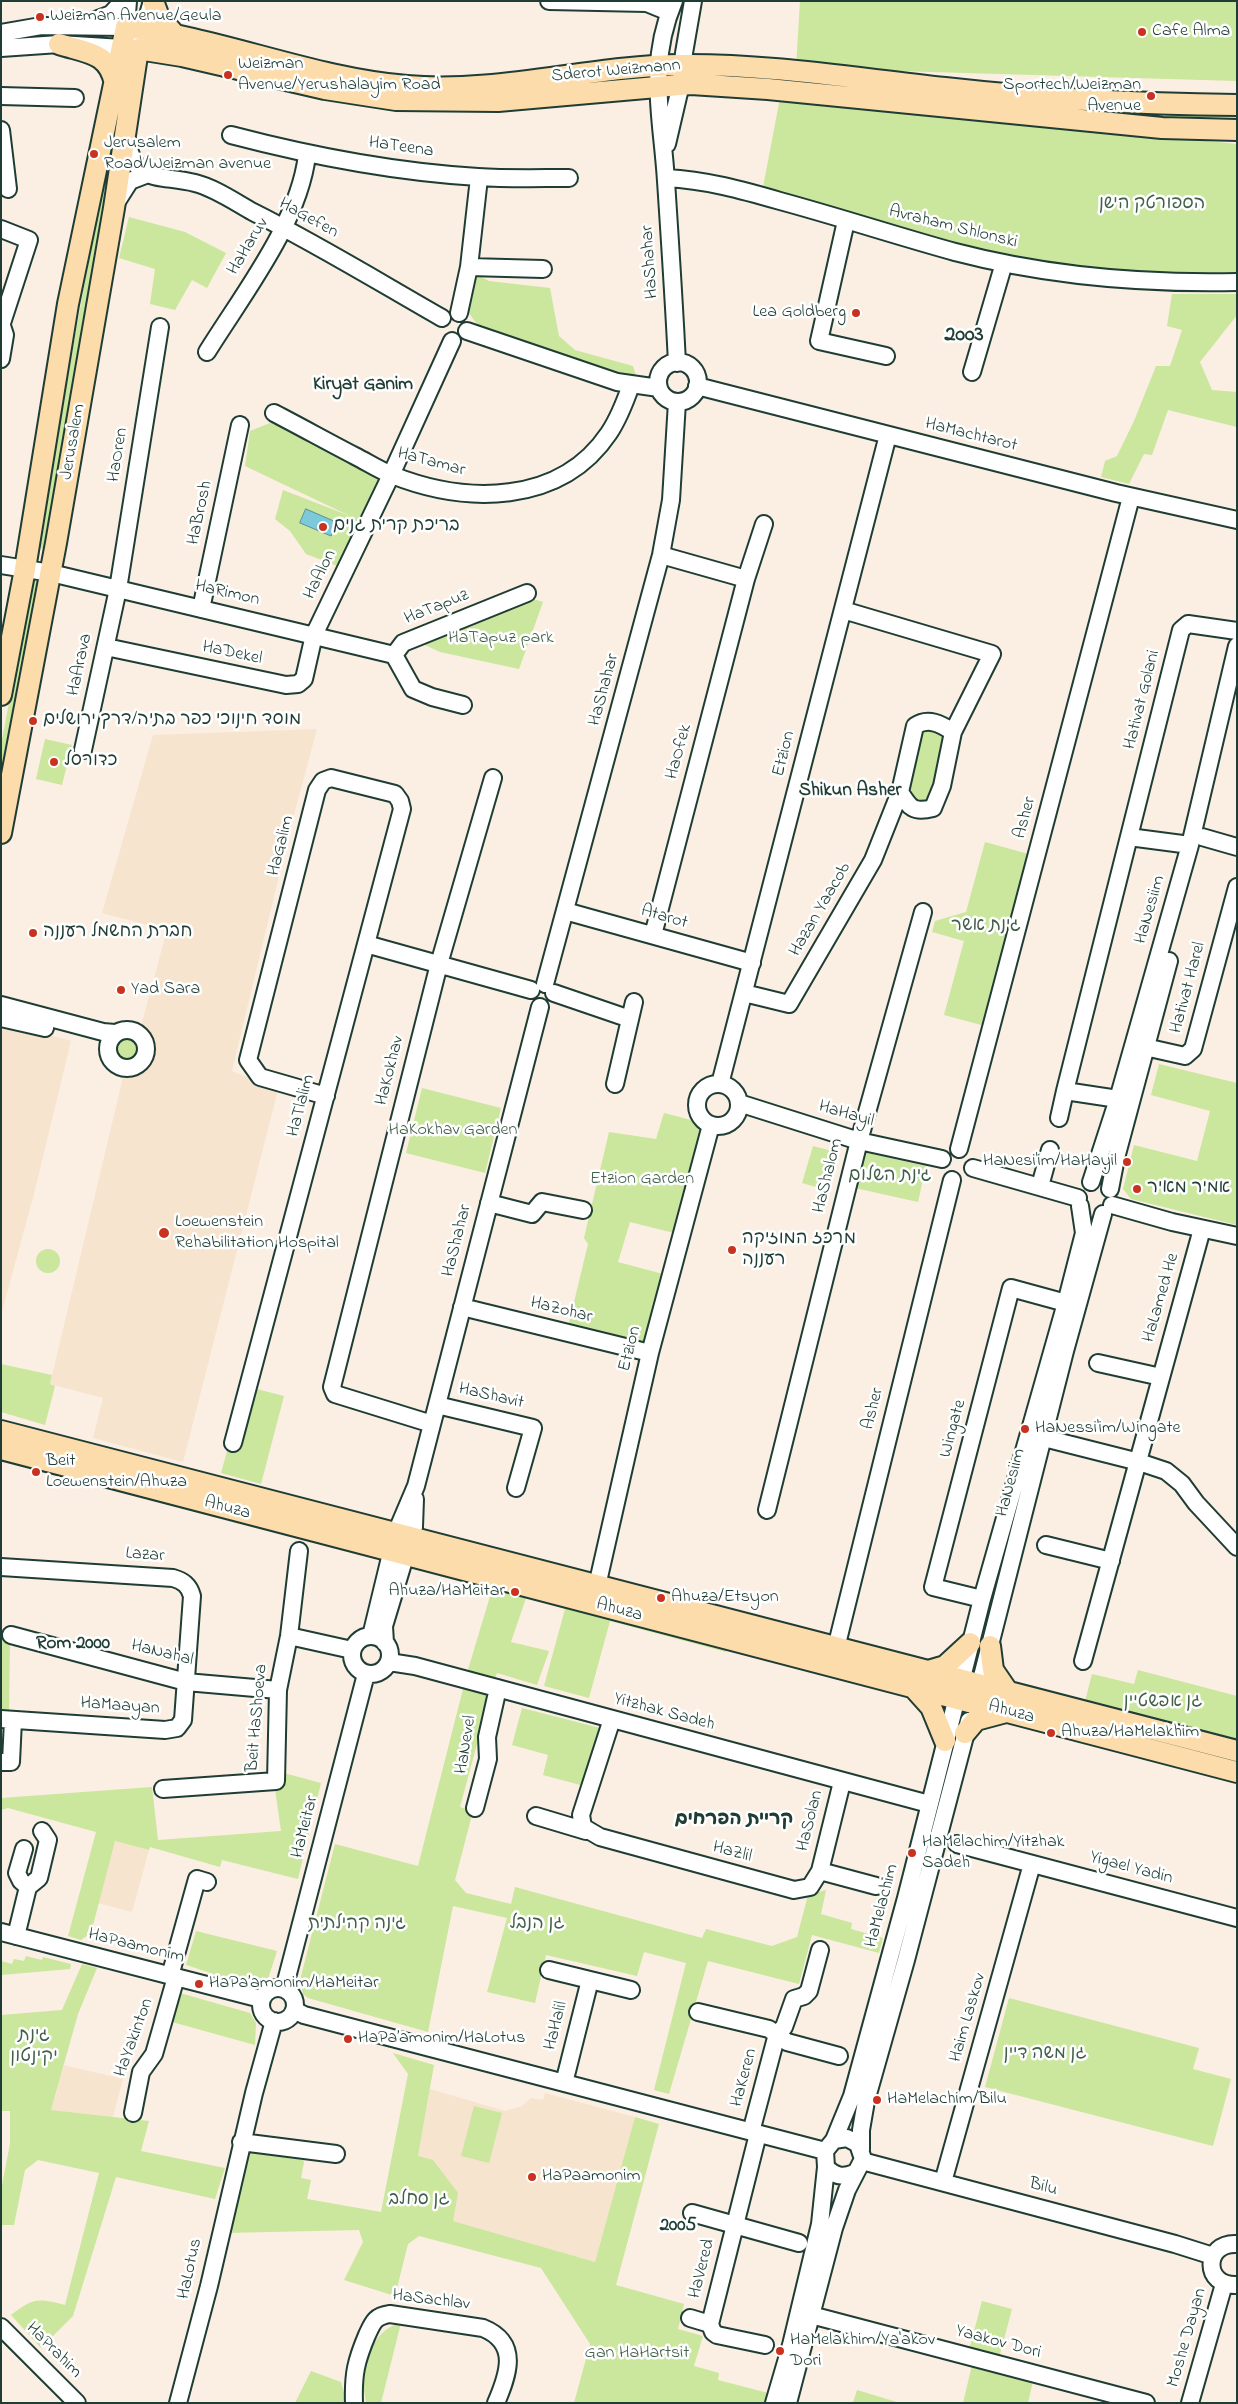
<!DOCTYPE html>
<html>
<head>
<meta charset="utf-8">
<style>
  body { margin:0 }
  #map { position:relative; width:1238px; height:2404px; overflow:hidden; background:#faefe2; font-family:"Indie Flower",sans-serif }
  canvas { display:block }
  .frame { position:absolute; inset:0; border:2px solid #1f3d34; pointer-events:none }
</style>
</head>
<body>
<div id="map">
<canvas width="1238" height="2404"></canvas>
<div class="frame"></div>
</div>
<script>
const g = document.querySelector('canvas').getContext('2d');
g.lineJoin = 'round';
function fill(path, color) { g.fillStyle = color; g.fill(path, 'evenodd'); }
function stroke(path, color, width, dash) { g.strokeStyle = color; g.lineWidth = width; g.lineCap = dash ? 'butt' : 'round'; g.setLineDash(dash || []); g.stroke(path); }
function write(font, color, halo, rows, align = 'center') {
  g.font = font + ' "Indie Flower","Playpen Sans Hebrew",sans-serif'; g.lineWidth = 5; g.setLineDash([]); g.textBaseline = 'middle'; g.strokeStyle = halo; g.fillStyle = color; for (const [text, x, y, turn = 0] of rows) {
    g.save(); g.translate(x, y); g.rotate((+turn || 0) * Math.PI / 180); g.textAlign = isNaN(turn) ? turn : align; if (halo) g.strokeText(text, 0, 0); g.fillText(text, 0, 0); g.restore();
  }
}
fill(new Path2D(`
  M317,729l-25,93 -60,249 46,19 -95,372 -90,-24 10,-40 -53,-14 74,-311 21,-13 5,-11 -4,-15 -6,-4 27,-100 -65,-17 51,-178z
  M1,1022l70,19 -37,153 -33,121z
  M115,1841l34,9 -17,62 -34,-9z
  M64,2065l59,14 -10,38 -62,-7z
  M430,2089l75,22 17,-5 9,-8 12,2 2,-7 90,24 -40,145 -142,-41 -35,-65z`), '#f6e4ce');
fill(new Path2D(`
  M800,1h437v80l-441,-13z
  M129,61l-82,489 -10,-3 87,-482z
  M780,98l457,46v128l-82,4 -150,-20 -242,-69z
  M1119,109h118v11h-77l-42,-4z
  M129,217l56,15 41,21 -19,35 -15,-8 -17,30 -25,-6 5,-35 -36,-11z
  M474,273l15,8 61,7 9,48 16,14 58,16 4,13 -67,-18 -90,-33 -12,-16z
  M1172,294h65v21l-37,47 12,28 25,2v35l-69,-17 -16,45 -8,-1 -15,30 -28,-7 4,-16 12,-5 17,-35 22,-55h14l12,-36 -15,-4z
  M275,421l109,57 -44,89 -34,-13 -16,-23 -15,-12 8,-29 67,26 -105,-50 5,-35z
  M32,580l10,2 -41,219v-56z
  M530,598l13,4 -24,67 -79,-17 -17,-8z
  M929,726l14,3c7,23 -4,56 -18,75l-12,-2 -4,-12 13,-58z
  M45,739l27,6 -10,40 -26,-6z
  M985,842l47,13 -47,171 -41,-11 20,-74 -32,-9 3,-11 31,-9z
  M114 1049a13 13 0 1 1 26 0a13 13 0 1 1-26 0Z
  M1159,1064l78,19v142l-106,-26 -8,-10 11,-44 63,16 13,-50 -59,-16z
  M422,1088l79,20 -16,65 -79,-20z
  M664,1113l35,9 4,6 -29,105 -44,-11 -12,40 45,12 -16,75 -79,-22 20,-83 -4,-6 25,-106 47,7z
  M813,1146l23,6 -10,38 -24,-7z
  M863,1152l63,14 -8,36 -63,-14z
  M36 1261a12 12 0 1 1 24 0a12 12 0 1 1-24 0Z
  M1,1364l51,11 -2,9 5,2 -10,39 -44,-13z
  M245,1386l39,10 -23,88 -40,-11z
  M494,1583l234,63 -2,6 -116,-31 -21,77 -45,-12 21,-77 -39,-11 -15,44 38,9 -12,34 -40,-12 -3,8 -27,-8z
  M1,1638l9,1 -1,76h-8z
  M1138,1670l99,26v52l-154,-39 9,-35 42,10z
  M463,1689l27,7 -30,111 13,4 -18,69 11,13 45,11 4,-17 187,51 4,-9 66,17 25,-9 11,-42 18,-5 -5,24 31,9 -1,6 32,9 -4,15 -67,-18 -13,49 -91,-23 -39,133 -15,-4 32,-127 -42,-11 -7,24 -91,-21 -11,48 -48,-11 20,-74 -54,-12 -25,126 -120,-34 -5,-4 -3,-14 35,-136 83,22z
  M522,1708l78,20 -16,58 -41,-11 5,-20 -36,-10z
  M284,1773l37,10 -23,96 -76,-19 -2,7 -70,-20 -1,3 -34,-9 -24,92 -10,7 -13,-4 28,-104 -88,-24 -7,2v-12l151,-11 6,53 123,-9 -6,-42 9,-1z
  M196,1931l81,20 -9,28c-12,12 -65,-9 -82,-14z
  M26,1956l16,4 1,-3 28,7 -1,5 -69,6v-14l11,3 2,-5 10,2z
  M82,1964l15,4 -19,46 -27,96 98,11 -8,30 84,17 -10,31 -99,-22 -43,139 -32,32 -30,-33c23,-17 26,-17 54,-10l34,-132 -61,-13 -13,10 -11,55h-13v-35l9,-46v-33h-9v-96l61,-5z
  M180,1993l70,20 6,10 -1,22 -83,-23z
  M1009,1998l190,50 -6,21 38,10 -18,67 -228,-59z
  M393,2053l41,12 -16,91 15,4 25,33 -5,28 142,41 40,-145 24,7 -43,161 68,19 -6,25 25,7 -9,30 25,7 -1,7 50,13 -3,10h-191l16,-59 -49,-76 -122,-32 -11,8 -13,52 -51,-16 19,-38 -4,-12 -134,3 24,-84 53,8 2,5 -3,16 10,2 -4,19 74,13 27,-138z
  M474,2106l28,7 -13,50 -28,-7z
  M982,2301l30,8 -13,49 -30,-8z
  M401,2323l-20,80h-15c-1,-9 -4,-19 -3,-28 2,-22 16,-48 38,-52z
  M972,2365l61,16 -5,22h-65z
  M311,2371l30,11 6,21h-52z
  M857,2390l43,13h-47z`), '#cbe69d');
const water = new Path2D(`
  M306,509l30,13 -5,14 -31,-13z`);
fill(water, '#7cc9da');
stroke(water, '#579198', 1);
const minor = new Path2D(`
  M549,1l98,2 22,9
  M674,1c-27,64 -12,115 -8,180 4,60 8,121 11,182
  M90,22l21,-8 12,-13
  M1,33l40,-7 85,1 2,-26
  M1,48l58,-4 79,5 14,-48
  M1,96l74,2
  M1,130l7,59
  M231,135c80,21 164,37 247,42 30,2 61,1 91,1
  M127,140c8,45 32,34 68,43 20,5 40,19 58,29 64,32 126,70 189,106
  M667,144l14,-60 3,-31 9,-52
  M666,178c40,2 76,12 114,23 59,16 117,35 175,51 92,24 187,32 282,30
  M116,203l14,-22 18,-7
  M846,221l-27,120 67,15
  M1,229l28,11 -27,83
  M469,267l74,2
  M459,313l10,-46 10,-89
  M1,323l4,12 -4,24
  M467,331l150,51 42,6
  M207,352c36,-58 92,-129 100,-197
  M658 382a20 20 0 1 1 40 0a20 20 0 1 1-40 0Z
  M972,372l32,-109
  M697,386l419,107 121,27
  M274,413c27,14 54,29 81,43 12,6 24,14 37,19 73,29 168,31 217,-42 10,-15 16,-31 22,-48
  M661,555l85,24
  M1,565l50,8 343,82
  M201,609l39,-184
  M843,610l149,44 -39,78 -11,54 -9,22c-20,5 -23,0 -33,-16
  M106,647l180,38 12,-1 6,-5 10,-44 77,-160 61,-134
  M463,705l-31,-8 -19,-8 -19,-34 9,-12 124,-50
  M83,750l35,-161 42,-262
  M1129,837l61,8
  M1202,837l35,10
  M565,911l187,52
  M653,935l93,-356 18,-55
  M545,984l116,-429 10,-55 6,-98
  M554,993l76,26
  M744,993l45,11 84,-144 27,-68 15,-66c13,-9 26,-2 38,6
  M1,1005l102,27 12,1
  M1,1018l44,10
  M108 1049a19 19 0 1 1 38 0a19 19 0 1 1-38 0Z
  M1145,1047l40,9 8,-7 44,-162
  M615,1084l19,-82
  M720,1084l168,-649
  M697 1105a21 21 0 1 1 42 0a21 21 0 1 1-42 0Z
  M326,1096l-66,-19 -12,-17 69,-270 6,-9 8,-3 64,16 5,7 2,8 -36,135
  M1118,1099l-53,-8 116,-461 7,-6 49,7
  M739,1103l120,38 83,18
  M1059,1118l6,-27
  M959,1149l172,-652
  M973,1168l105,30
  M1091,1182l27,-83 72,-254 47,-199
  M1040,1186l10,-36
  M1110,1189l6,-31 53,-197
  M489,1203l43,11 10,-12 41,8
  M1112,1205l60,17 65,14
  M462,1307l188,46
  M1098,1363l63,14
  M437,1405l96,23 -17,60
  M432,1424l-97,-30 -3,-7 107,-423 54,-186
  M1044,1438l95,24 27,9 16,13 14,19 41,44
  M233,1443l133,-499 165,46
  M767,1510l92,-369 64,-229
  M1046,1545l65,16
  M1,1567l172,11c10,3 16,7 19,18l-9,124 -6,8 -12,2 -164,-11
  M597,1586l53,-233 61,-228
  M982,1599l-49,-12 78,-299 55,15
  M11,1635l175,47 92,8
  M352 1655a19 19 0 1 1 38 0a19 19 0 1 1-38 0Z
  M289,1636l63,14
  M371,1636l25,-103 20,-47 124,-479
  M385,1643l-1,-17 30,-99 1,-28
  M836,1648l116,-468
  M1083,1661l119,-432
  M389,1662l26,4 514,138
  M977,1696l88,-345 38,-137
  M612,1719l-31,96 2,12 17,10 194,53 16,-3 10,-16 22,-89
  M1,1762h10l2,-42
  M163,1789l113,-8 2,-91 11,-54 10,-85
  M475,1808l13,-49 -1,-22 11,-49
  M536,1816l50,15
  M957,1844l280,74
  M24,1849l-7,24 4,8 7,6
  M820,1871l56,15
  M1,1932l260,67
  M16,1936l12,-49 11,-9 9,-38 -6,-9
  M549,1970l82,20
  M170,1976l27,-97 10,3
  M261 2005a17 17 0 1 1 34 0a17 17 0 1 1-34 0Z
  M284,1989l82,-315
  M294,2010l10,5 521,136
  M698,2012l71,17 18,13 52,14
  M564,2083l26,-103
  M133,2113l8,-41 13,-18 22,-77
  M751,2132l26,-98 7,-7 10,-28 10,-3 5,-5 11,-41
  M834,2140l18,-44 54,-198 76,-299 84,-296 18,-70 -4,-27
  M241,2142l95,12
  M861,2150v-20l5,-29 40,-141 63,-239
  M862,2161l313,83 38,12
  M943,2182l89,-318
  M692,2213l107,30
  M1237,2244c-34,-2 -34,43 0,41
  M811,2315l335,88
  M690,2318l20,6 3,8 4,3 48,10
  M710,2324l48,-190
  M1,2327l76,76
  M178,2403l31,-117 45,-193 20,-72
  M354,2403c-1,-29 2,-42 13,-68 6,-13 8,-19 23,-21l93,14c37,15 25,47 13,75
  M774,2403l17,-58 29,-121 6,-57
  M788,2403l46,-175 13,-38 16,-31 -5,-15 -11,-6 -13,2 -9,11 1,16c8,9 17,11 28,6
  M1190,2403l34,-119`);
const major = new Path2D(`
  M153,1l6,16 16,18
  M59,44c28,9 50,8 56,40
  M1,695l24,-126 43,-265 58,-277c95,11 185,51 281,59 91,8 183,-20 274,-21 88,-1 177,14 264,23 97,11 194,16 292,17
  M1,833l55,-290 58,-335 24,-159 44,7 143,33 71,11 102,1 193,-17 77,5 394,39 75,2
  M1,1431l1236,320
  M1,1449l1236,323
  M990,1646l3,24 15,22
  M928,1671l17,-5 25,-23
  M913,1687l18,20 14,34
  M965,1733l11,-13 30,-8`);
stroke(minor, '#1f3d34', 20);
stroke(major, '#1f3d34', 24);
stroke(minor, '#fff', 16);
stroke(major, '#fddcac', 20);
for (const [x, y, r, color] of [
  [40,17,5,"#c8321e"],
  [1142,32,5,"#c8321e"],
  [228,75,5,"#c8321e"],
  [1151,96,5,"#c8321e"],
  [94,154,5,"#c8321e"],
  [856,313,5,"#c8321e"],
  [323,527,5,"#c8321e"],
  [33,721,5,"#c8321e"],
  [54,762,5,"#c8321e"],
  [33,933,5,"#c8321e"],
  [121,990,5,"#c8321e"],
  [1127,1162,5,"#c8321e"],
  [1137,1189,5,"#c8321e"],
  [164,1233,6,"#c8321e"],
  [732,1250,5,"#c8321e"],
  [1025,1429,5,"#c8321e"],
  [36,1472,5,"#c8321e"],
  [515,1592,5,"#c8321e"],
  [661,1598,5,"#c8321e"],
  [1051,1733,5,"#c8321e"],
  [912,1853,5,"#c8321e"],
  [199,1984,5,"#c8321e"],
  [348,2039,5,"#c8321e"],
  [877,2100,5,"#c8321e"],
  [532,2177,5,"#c8321e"],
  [780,2351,5,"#c8321e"]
]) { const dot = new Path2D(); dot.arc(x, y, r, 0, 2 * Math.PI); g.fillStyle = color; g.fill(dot); stroke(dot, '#fff', 2); }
write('18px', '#1f3d34', '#fff', [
  ["Weizman Avenue/Geula",50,17],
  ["Cafe Alma",1152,32],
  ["Weizman",238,65],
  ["Avenue/Yerushalayim Road",238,86],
  ["Sportech/Weizman",1141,86,"right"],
  ["Avenue",1141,107,"right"],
  ["Jerusalem",104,144],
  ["Road/Weizman avenue",104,165],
  ["Lea Goldberg",846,313,"right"],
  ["בריכת קרית גנים",333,527],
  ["מוסד חינוכי כפר בתיה/דרך ירושלים",43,721],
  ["כדורסל",64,762],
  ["חברת החשמל רעננה",43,933],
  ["Yad Sara",131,990],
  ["HaNesi'im/HaHayil",1117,1162,"right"],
  ["אמיר מאיר",1147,1189],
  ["Loewenstein",175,1223],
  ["Rehabilitation Hospital",175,1244],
  ["מרכז המוזיקה",742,1240],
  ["רעננה",742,1261],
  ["HaNessi'im/Wingate",1035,1429],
  ["Beit",46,1462],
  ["Loewenstein/Ahuza",46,1483],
  ["Ahuza/HaMeitar",505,1592,"right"],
  ["Ahuza/Etsyon",671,1598],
  ["Ahuza/HaMelakhim",1061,1733],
  ["HaMelachim/Yitzhak",922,1843],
  ["Sadeh",922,1864],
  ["HaPa’amonim/HaMeitar",209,1984],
  ["HaPa’amonim/HaLotus",358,2039],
  ["HaMelachim/Bilu",887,2100],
  ["HaPaamonim",542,2177],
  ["HaMelakhim/Ya'akov",790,2341],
  ["Dori",790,2362]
], 'left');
write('18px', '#1f3d34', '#fff', [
  ["Sderot Weizmann",616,72,-5],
  ["HaTeena",401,148,8],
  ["HaGefen",308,219,29],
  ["Avraham Shlonski",953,228,14],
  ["HaHaruv",249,247,-59],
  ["HaShahar",651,262,-94],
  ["HaMachtarot",971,436,14],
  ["Jerusalem",74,442,-80],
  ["HaOren",119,455,-81],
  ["HaTamar",431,463,15],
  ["HaBrosh",201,513,-78],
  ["HaAlon",321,575,-64],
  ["HaRimon",227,594,13],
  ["HaTapuz",437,608,-22],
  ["HaDekel",232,654,12],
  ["HaArava",81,665,-78],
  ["HaShahar",605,690,-75],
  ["Hativat Golani",1143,700,-76],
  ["HaOfek",680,752,-75],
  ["Etzion",785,754,-76],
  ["Asher",1026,818,-75],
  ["HaGalim",282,846,-76],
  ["Hazan Yaacob",821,910,-60],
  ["HaNesiim",1151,910,-74],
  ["Atarot",664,918,16],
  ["Hativat Harel",1189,988,-75],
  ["HaKokhav",391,1071,-76],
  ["HaTlalim",302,1106,-75],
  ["HaHayil",846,1115,16],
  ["HaShalom",829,1176,-76],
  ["HaShahar",458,1241,-76],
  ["HaLamed He",1162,1298,-74],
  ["HaZohar",561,1311,14],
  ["Etzion",631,1349,-76],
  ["HaShavit",491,1397,13],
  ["Asher",874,1409,-76],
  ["Wingate",954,1429,-75],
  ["HaNesiim",1012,1483,-75],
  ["Ahuza",227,1509,15],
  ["Lazar",145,1556,4],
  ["Ahuza",619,1611,15],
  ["HaNahal",162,1654,14],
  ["HaMaayan",120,1707,4],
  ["Yitzhak Sadeh",664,1713,15],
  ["Ahuza",1011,1713,15],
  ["Beit HaShoeva",258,1718,-85],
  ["HaNevel",467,1745,-81],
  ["HaSolan",811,1821,-76],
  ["HaMeitar",306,1827,-76],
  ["HaZlil",732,1853,15],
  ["Yigael Yadin",1131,1869,15],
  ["HaMelachim",883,1906,-75],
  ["HaPaamonim",136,1947,14],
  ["Haim Laskov",969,2018,-74],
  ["HaHalil",557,2026,-76],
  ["HaYakinton",135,2038,-70],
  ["HaKeren",745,2078,-75],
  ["Bilu",1043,2188,15],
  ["HaLotus",191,2269,-78],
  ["HaVered",703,2269,-76],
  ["HaSachlav",431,2301,7],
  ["Moshe Dayan",1188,2338,-74],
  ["Yaakov Dori",998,2343,15],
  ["HaPrahim",53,2351,45]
]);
write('18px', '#415f49', '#fff', [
  ["הספורטק הישן",1152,205],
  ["HaTapuz park",501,639],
  ["גינת אשר",986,927],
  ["HaKokhav Garden",453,1131],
  ["גינת השלום",890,1177],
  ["Etzion Garden",642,1180],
  ["גן אפשטיין",1163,1703],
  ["גינה קהילתית",357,1925],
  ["גן הנבל",537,1925],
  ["גינת",34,2037],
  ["יקינטון",34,2058],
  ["גן משה דיין",1045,2055],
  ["גן סחלב",419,2201],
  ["Gan HaHartsit",637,2354]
]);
write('bold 19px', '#1f3d34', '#fff', [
  ["Kiryat Ganim",363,386],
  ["Shikun Asher",850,792],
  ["Rom 2000",73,1645],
  ["קריית הפרחים",734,1821],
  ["2005",678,2227]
]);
write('bold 22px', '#1f3d34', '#fff', [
  ["2003",964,336]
]);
</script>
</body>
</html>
